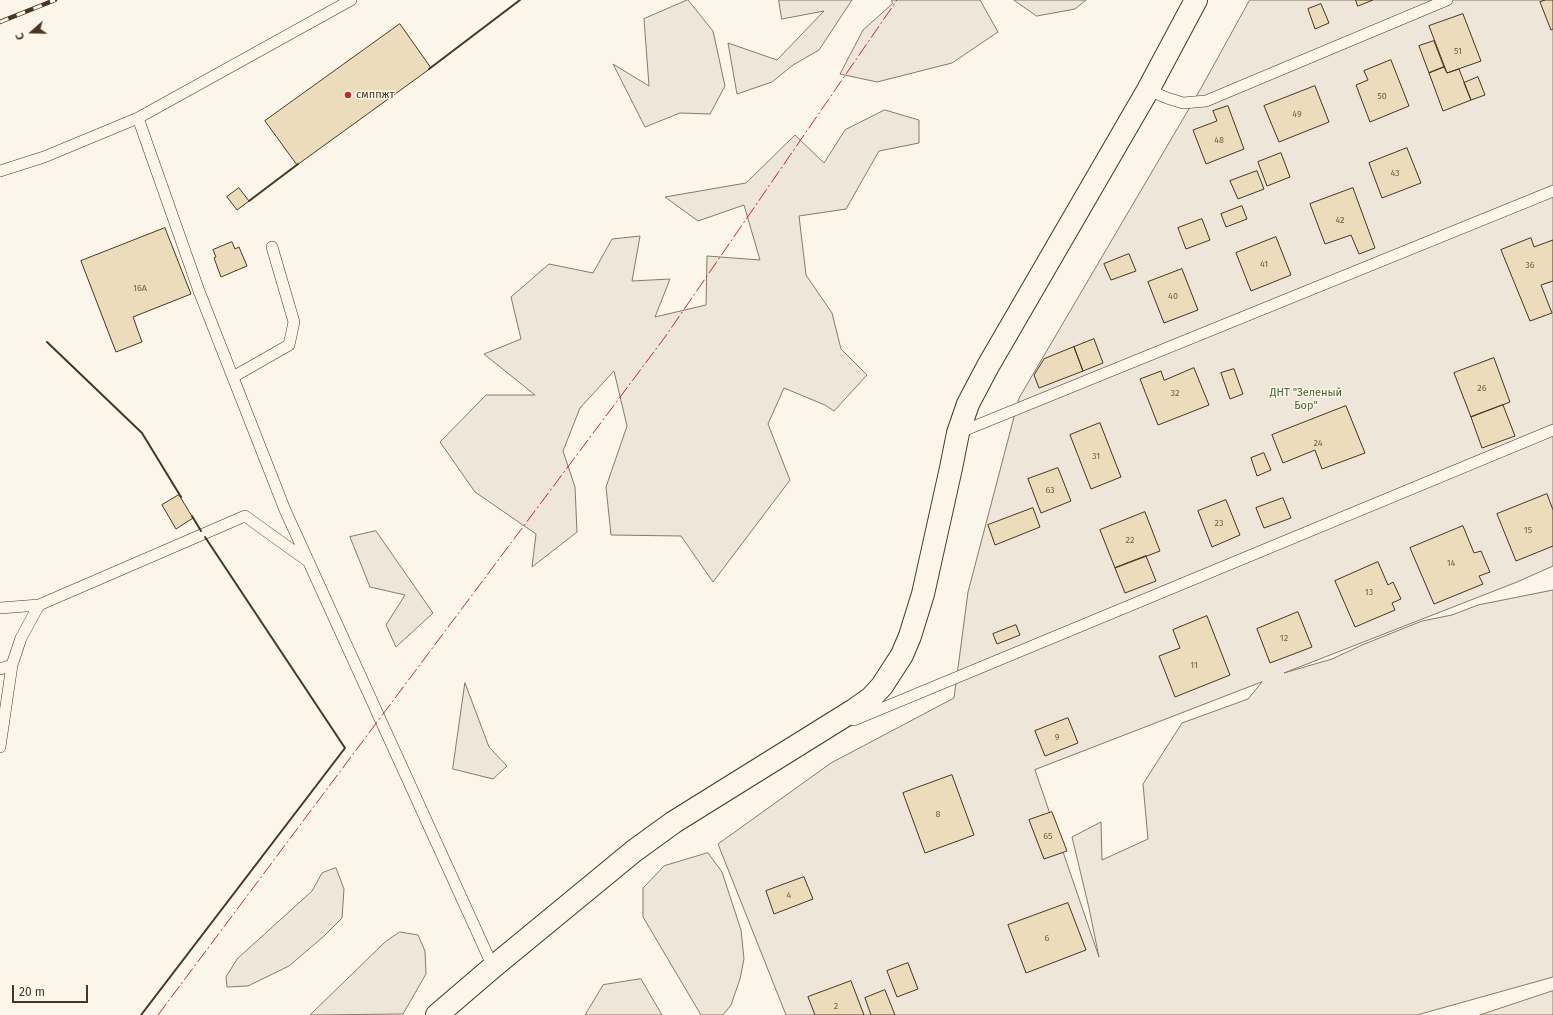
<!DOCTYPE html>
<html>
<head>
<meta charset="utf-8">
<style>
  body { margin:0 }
  #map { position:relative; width:1553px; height:1015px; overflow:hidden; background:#fbf6e9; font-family:"Fira Sans",sans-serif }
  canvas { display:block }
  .north { position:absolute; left:12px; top:12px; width:40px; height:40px; -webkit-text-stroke:3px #fbf6e9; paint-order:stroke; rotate:250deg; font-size:11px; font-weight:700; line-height:16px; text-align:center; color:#4a3520 }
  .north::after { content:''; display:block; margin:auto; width:14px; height:18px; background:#4a3520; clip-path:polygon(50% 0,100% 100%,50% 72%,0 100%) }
  .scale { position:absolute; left:12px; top:985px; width:76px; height:18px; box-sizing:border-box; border:2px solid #4a3520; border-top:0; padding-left:5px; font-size:12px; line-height:14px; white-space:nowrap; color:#4a3520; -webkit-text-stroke:3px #fbf6e9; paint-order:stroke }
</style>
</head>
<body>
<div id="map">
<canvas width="1553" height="1015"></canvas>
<div class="north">С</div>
<div class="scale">20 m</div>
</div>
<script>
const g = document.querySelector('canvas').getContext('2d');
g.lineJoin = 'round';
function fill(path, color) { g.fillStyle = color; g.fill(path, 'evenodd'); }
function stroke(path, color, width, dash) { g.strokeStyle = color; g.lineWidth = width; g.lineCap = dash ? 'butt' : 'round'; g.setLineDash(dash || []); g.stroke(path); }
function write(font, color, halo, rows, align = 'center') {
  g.font = font + ' "Fira Sans",sans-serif'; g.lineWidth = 3; g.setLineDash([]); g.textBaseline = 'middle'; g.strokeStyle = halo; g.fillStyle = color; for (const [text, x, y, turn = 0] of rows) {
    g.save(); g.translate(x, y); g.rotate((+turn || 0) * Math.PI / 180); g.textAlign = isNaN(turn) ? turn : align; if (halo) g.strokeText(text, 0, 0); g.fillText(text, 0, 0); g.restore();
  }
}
const green = new Path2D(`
  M688,0l25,31 12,55 -15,28 -30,-1 -35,14 -32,-63 36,22 -5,-67z
  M779,0h73l-33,50 -26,15 -21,17 -35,12 -9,-51 49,17 47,-49 -42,8z
  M892,0h88l18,32 -46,31 -75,19 -37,-8 23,-44 29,-26z
  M1014,0h72l-11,9 -38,7z
  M1250,0h303v566l-36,16 -233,91 48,-14 30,-14 60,-24 30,-6 26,-10 75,-15v387l-136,38h-631l-68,-171 113,-81 123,-65 14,-106 51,-194 181,-308zM1262,682l-14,17 -66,24 -39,61 5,55 -46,21 -1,-38 -29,15 17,71 10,49 -64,-187z
  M885,110l34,10v23l-40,8 -33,58 -47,7 7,59 26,38 9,36 26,26 -33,36 -9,-6 -41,-17 -16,36 22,56 -77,102 -32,-46 -70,-1 -5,-48 21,-61 -13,-55 -34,37 -17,43 12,36 2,45 -45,35 4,-33 -61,-42 -35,-50 46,-47h49l-51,-41 37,-15 -10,-42 38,-33 44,9 19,-34 28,-3 -8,45 38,-2 -15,38 51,-12 1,-49 53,4 -16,-55 -46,16 -33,-24 81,-14 49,-48 29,28 21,-33z
  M376,531l57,82 -37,34 -10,-22 19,-30 -35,-8 -20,-50z
  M465,683l24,64 18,19 -14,13 -40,-10z
  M708,853l14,19 19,58 3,29 -4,20 -9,26 -8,10h-22l-58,-98v-29l21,-22z
  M336,868l8,21 -2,29 -19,19 -34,29 -41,20 -21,1 -1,-10 11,-18 75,-68 10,-18z
  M400,932l18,3 7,16 1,23 -23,40 -93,1 75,-73z
  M641,979l21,36h-77l18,-30z
  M1553,991v24h-73z`);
fill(green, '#ede6d9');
stroke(green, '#887966', 1);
const building = new Path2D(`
  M1356,0h17l-15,6z
  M1546,0h7v29l-2,1 -11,-28z
  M1321,4l8,19 -14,6 -7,-20z
  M1463,14l18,47 -34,12 -18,-47z
  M400,24l31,44 -134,97 -32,-44z
  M1434,41l10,26 -15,6 -10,-27z
  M1391,60l18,46 -39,16 -14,-37 12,-5 -4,-9z
  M1444,67l3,6 12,-4 12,31 -28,11 -14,-38z
  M1478,77l7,18 -14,5 -7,-17z
  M1315,86l14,36 -50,20 -15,-36z
  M1228,106l16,43 -38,15 -13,-34 24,-9 -4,-10z
  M1407,148l14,35 -39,15 -13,-35z
  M1281,153l9,24 -23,9 -9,-24z
  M1257,171l7,18 -26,10 -8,-18z
  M239,188l10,13 -12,9 -10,-13z
  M1353,188l22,60 -16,6 -8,-19 -26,9 -15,-40z
  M1242,206l5,13 -21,8 -5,-13z
  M1202,219l8,21 -24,9 -8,-21z
  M165,228l26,66 -58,23 9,25 -26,10 -35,-91z
  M1276,237l15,38 -40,16 -15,-38z
  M1531,238l3,9 19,-7v41l-12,4 11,28 -22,8 -29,-71z
  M232,242l3,7 4,-2 8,19 -26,11 -7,-19 2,-1 -3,-7z
  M1129,254l7,17 -25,9 -7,-16z
  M1182,269l16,41 -34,13 -16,-41z
  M1094,339l9,24 -20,8 -9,-24z
  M1074,347l9,24 -44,17 -5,-13 10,-16z
  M1494,358l16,44 -39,15 -17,-44z
  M1194,368l15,37 -51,20 -18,-46 21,-8 3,9z
  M1234,369l9,25 -13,5 -9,-26z
  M1503,405l12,31 -33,12 -11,-31z
  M1346,406l19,47 -43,16 -7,-19 -32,13 -11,-28z
  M1100,423l21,54 -30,12 -21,-54z
  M1264,453l7,17 -14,6 -6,-18z
  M1058,468l13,33 -30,12 -13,-34z
  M1547,494l6,16v36l-37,15 -19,-47z
  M179,495l14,23 -17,11 -14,-24z
  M1283,498l8,20 -27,10 -8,-20z
  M1226,500l14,35 -28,12 -14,-36z
  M1033,508l7,19 -45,18 -7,-20z
  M1145,512l15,39 -45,17 -15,-38z
  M1463,526l11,27 7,-2 9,21 -11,4 4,8 -49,20 -24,-56z
  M1146,556l10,25 -31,12 -10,-25z
  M1378,562l10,23 5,-3 8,17 -9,4 3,7 -40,17 -20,-46z
  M1298,612l14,35 -42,16 -13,-34z
  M1207,616l23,59 -55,22 -16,-41 21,-8 -7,-18z
  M1016,625l4,10 -23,9 -4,-10z
  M1068,718l10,25 -33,13 -10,-25z
  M952,775l22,60 -49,18 -22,-60z
  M1052,812l15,39 -23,8 -15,-39z
  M804,877l9,22 -39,15 -8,-23z
  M1068,903l18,47 -60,23 -18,-48z
  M908,963l10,26 -21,8 -10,-26z
  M851,981l13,34h-49l-7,-18z
  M885,990l10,25h-24l-6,-17z`);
fill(building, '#ecdcbc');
stroke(building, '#4a3520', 1);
const service = new Path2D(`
  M1148,90l19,8 16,5 23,-2 241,-101
  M138,118l61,173 86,219 208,457
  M0,171l44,-14 94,-39 213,-118
  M233,377l56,-32 5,-23 -22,-75
  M958,433l595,-242
  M0,608l39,-3 206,-89 64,46
  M0,669l12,-4
  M854,720l699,-290
  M0,747l12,-82 9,-27 18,-33`);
const minor = new Path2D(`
  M437,1015l56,-48 141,-116 40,-29 180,-112 17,-12 11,-12 20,-31 8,-19 13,-42 28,-126 7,-35 10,-29 20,-38 160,-276 48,-90`);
stroke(service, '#4a3520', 12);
stroke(minor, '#4a3520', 24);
stroke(service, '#fbf6e9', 11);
stroke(minor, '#fbf6e9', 22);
const rail = new Path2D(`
  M0,22l55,-22`);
stroke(rail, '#4a3520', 4.5);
stroke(rail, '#fbf6e9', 3, [9]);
stroke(new Path2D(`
  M429,69l91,-69
  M249,201l49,-37
  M47,342l95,91 39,64
  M192,516l9,15
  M141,1015l204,-267 -140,-211`), '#4a3520', 2);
stroke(new Path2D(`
  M158,1015l507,-678 232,-337`), '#c62828', 1, [14, 3, 2, 3]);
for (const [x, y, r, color] of [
  [348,95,4,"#c62828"]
]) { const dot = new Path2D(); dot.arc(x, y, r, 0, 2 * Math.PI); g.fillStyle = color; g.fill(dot); stroke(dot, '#fbf6e9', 1.5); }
write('9px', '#725f47', null, [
  ["51",1458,51],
  ["50",1382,96],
  ["49",1297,114],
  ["48",1219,140],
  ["43",1395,173],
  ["42",1340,220],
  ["41",1264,264],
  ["36",1530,265],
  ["16А",140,288],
  ["40",1173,296],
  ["26",1482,388],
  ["32",1175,393],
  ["24",1318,443],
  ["31",1096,456],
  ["63",1050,490],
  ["23",1219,523],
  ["15",1528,530],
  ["22",1130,540],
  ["14",1451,563],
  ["13",1369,592],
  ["12",1284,638],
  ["11",1194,665],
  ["9",1057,737],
  ["8",938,814],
  ["65",1048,836],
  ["4",789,895],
  ["6",1047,938],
  ["2",836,1006]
]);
write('11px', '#4a3520', '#fbf6e9', [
  ["смппжт",356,95]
], 'left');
write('11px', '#436837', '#fbf6e9', [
  ["ДНТ \"Зеленый",1306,393],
  ["Бор\"",1306,406]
]);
</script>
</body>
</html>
